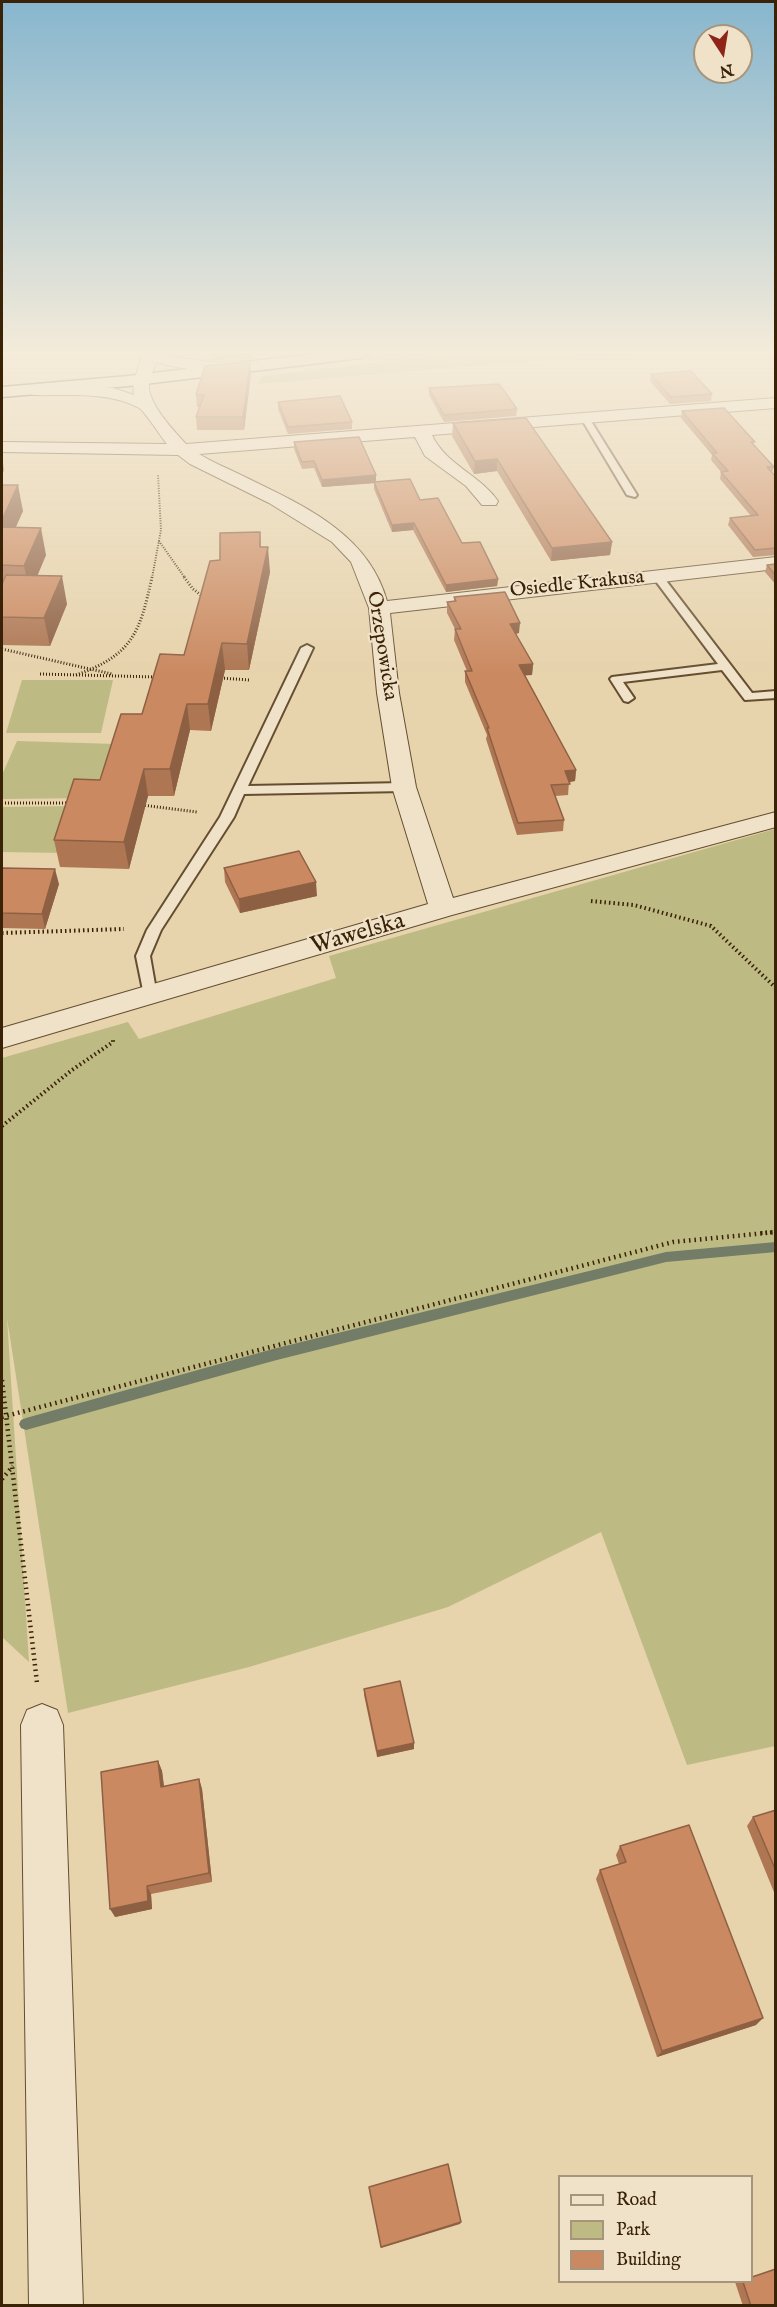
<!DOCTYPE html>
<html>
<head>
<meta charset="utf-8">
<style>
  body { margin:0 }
  #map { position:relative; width:777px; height:2307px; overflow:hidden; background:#e7d3ac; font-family:"IM FELL English",serif }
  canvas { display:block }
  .frame { position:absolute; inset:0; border:3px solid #3a2207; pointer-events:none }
  .legend { position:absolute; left:558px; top:2175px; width:195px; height:108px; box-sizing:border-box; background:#efe2c9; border:2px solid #a7957b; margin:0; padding:8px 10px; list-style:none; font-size:18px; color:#3a2207 }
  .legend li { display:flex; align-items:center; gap:12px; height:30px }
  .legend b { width:30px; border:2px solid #a7957b }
  .north { position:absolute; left:693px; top:24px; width:60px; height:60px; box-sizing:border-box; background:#efe2c9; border:2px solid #a7957b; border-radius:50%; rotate:168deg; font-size:16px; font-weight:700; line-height:24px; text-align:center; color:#3a2207 }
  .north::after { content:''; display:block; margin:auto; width:21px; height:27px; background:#8f2418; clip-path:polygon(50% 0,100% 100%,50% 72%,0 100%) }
</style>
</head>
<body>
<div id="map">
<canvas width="777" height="2307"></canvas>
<div class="frame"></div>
<ul class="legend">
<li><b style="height:8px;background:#efe2c9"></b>Road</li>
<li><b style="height:16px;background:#beba84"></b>Park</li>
<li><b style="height:16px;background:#ca8960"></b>Building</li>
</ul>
<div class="north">N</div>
</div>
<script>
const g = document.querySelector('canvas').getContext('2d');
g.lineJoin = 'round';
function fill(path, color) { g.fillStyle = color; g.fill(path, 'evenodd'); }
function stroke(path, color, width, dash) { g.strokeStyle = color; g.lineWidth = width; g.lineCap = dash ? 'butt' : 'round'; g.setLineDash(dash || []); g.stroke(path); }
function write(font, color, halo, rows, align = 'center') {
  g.font = font + ' "IM FELL English",serif'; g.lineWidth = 4.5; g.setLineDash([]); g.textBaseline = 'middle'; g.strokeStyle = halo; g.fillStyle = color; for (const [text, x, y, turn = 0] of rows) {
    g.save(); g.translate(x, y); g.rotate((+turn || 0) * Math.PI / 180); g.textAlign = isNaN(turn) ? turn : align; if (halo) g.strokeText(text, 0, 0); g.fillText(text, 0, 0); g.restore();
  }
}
fill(new Path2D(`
  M394,353h23l-181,22 -6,-2z
  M461,353h172l-376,31 5,-8z
  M22,680h91l-12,53h-95z
  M17,741l98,3 -24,54 -89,1v-24z
  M80,806l-16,47 -62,-1v-45z
  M775,829v917l-88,19 -86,-233 -153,75 -199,60 -181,46 -61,-395 22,344 -27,-25v-579l126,-36 11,17 197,-61 -7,-22z`), '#beba84');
fill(new Path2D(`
  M776,1242v10l-110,10 -393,99 -247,69 -5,-2 -2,-4 2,-4 5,-2 247,-69 393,-97z`), '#727c66');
const lane = new Path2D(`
  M582,416l7,2 48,77 -2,2 -8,-2 -46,-77z
  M657,573l4,1 91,119 24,-2v7l-31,2 -23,-30 -99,12 11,16 -6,4 -4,-1 -14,-22 2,-2 106,-13 -66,-88z
  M307,645l6,3 -65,138 156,-3 6,4 -6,4 -160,3 -10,23 -73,113 -11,26 7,40 -2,4h-10l-9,-44 11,-26 73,-113 81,-169z`);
const street = new Path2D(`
  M143,353c25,0 48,9 74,9 11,0 33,-5 40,4 -11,14 -84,2 -101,-4 -2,7 -6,16 -7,23 -1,19 25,46 37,59l590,-46v10l-344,27c13,29 48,40 66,66l-2,4h-14l-16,-19 -41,-30 -10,-19 -216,17c13,8 28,14 42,21 59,29 127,57 146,126l389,-44v12l-386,44 9,80 17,94 37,111 323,-86v15l-324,88 -450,133v-20l426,-124 -36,-117 -15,-94 -8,-85 -18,-46 -19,-20 -63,-39 -79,-39 -12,-9 -176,-3v-10l165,2c-6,-7 -23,-34 -28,-36 -30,-17 -73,-12 -106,-13l-8,-5 8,-5 80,3 21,7 -1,-11z
  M42,1704l15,6 6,15 20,581h-54l-8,-581 6,-15z`);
const secondary = new Path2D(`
  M320,353h49l-8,5 -233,28 -126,11v-10l126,-11z`);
stroke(lane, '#654e30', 4);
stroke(street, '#654e30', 2);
stroke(secondary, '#3a2207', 3);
stroke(new Path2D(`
  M159,541l26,37
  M152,578l9,-48 -3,-55`), '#3a2207', 2, [1, 1.5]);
stroke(new Path2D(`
  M184,577l9,12 12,9
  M2,649l110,25
  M40,674l116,3
  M76,675c57,-20 64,-43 76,-98
  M221,678l28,2
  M2,803h69
  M142,805l55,7`), '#3a2207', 3, [1, 2]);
stroke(new Path2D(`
  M591,901l43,4 77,21 65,62
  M2,933l122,-4
  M2,1126l70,-56 41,-28v-3
  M761,1233l15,-1`), '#3a2207', 4, [1.5, 3]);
stroke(new Path2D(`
  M2,1380l35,303
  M2,1417l671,-175 103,-10
  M2,1479l11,-13`), '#3a2207', 4.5, [1.5, 4]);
fill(lane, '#efe2c9');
fill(street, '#efe2c9');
fill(secondary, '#efe2c9');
fill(new Path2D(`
  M211,353h42v6l-41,1z
  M250,361l1,13 -7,56h-47l-1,-13 3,-10h-2l-1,-12z
  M651,374l61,20 -1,7 -41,3 -20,-23z
  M429,388l88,21 -1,7 -72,6 -15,-27z
  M278,402l74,20v7l-64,5 -10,-25z
  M682,411l72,35 20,21 -2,6 4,4v78l-23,2 -25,-32 2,-7 21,-2 -31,-37 1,-7 -10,-12 1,-5 -31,-37z
  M453,423l159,119 -2,13 -59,6 -54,-90 -23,3 -22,-38z
  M294,442l82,33v7l44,18 78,79 -1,7 -51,6 -33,-62 -21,2 -18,-43v-6l-52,4 -8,-19 -12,1 -8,-20z
  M2,485l21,26 -7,16 30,28 -9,21 30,28 -17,42 -48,-1z
  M260,532l1,15 9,25 -21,98h-24l-14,61 -21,-1 -16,66h-26l-19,73 -69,-2 -6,-27 46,-60 42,-66 42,-59 36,-95z
  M776,564v21l-11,-13 2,-7z
  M454,597l65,36 -3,1 17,30 -1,11h-7l51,95 -1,11 -6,1 -1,13 -13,1 9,24 -1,11 -46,4 -31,-96 1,-4 -22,-53v-11h2l-13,-31 1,-11 -8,-16v-11h7z
  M2,868l57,16 -14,45 -43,-1z
  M224,868l93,28 -77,17 -15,-31z
  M364,1689l50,60 -37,8 -13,-62z
  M158,1761l4,10 2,15 35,-7 3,10 10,93 -61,12 1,15 -37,8z
  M776,1810v87l-29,-71 6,-9z
  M620,1846l136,179 -99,32 -61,-178 4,-9 19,-6 -3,-9z
  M776,2268v38h-33l-8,-24h17v-5z`), '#ae7653');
fill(new Path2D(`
  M250,361l1,13 -7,56 -1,-13z
  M2,455l2,15 -2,6z
  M497,459v12l-23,3 1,-13z
  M376,475v8l-54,4v-7z
  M18,485l5,26 -16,35 -5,-26z
  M414,523l-1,7 -21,2v-7z
  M41,528l5,27 -16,38 -6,-27z
  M612,542l-2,13 -59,6 1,-13z
  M268,547l2,25 -21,98 -2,-26z
  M62,576l5,28 -17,42 -6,-28z
  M498,579l-1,7 -51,6v-7z
  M520,623l-1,10 -10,1 1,-10z
  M222,643l3,27 -14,61 -3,-27z
  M533,664l-1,11 -14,1 1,-11z
  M187,704l3,26 -16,66 -4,-27z
  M144,769l4,27 -19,73 -5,-27z
  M576,770l-1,11 -11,2 1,-12z
  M55,869l4,15 -14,45 -3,-15z
  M316,882l1,14 -77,17 -1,-14z
  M414,1743v6l-37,8v-6z
  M158,1761l4,10 3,25 -4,-9z
  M199,1779l3,10 10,93 -3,-9z
  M147,1886l4,8 1,15 -37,8 -5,-8z
  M763,2018l-7,7 -99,32 5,-6z
  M461,2222l-1,2 -79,24v-1z`), '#8d6043');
const building = new Path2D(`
  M250,361l-7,56h-47l8,-22h-8l9,-29z
  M691,371l21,23 -41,3 -20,-23z
  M499,384l18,25 -73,6 -15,-27z
  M340,396l12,26 -64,5 -10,-25z
  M724,408l31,34h-4l23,25h-7l9,10v71l-21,2 -25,-32 28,-3 -37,-43 7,-1 -16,-18h5l-35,-42z
  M526,418l86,124 -60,6 -55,-89 -22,2 -22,-38z
  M359,437l17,38 -54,5 -8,-19 -12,1 -8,-20z
  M410,479l10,21 18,-2 24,45 18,-1 18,37 -52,6 -32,-62 -22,2 -18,-43z
  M2,485h16l-16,35z
  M2,527l39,1 -17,38 -22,-1z
  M260,532v15h8l-21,97 -25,-1 -14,61h-21l-17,65h-26l-20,73 -70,-2 20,-61 26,1 21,-66h21l18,-60 24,1 26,-94 10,-1v-27z
  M776,564v12l-9,-11z
  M6,575l56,1 -18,42 -42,-1v-33z
  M505,592l15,31 -10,1 23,40 -14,1 57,105 -11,1 5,13 -19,1 13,35 -46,3 -31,-95h2l-24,-57h7l-17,-42h6l-14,-27 9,-1 -2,-4z
  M299,851l17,31 -77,17 -15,-31z
  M2,868l53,1 -13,45 -40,-1z
  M400,1681l14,62 -37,8 -13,-62z
  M158,1761l3,26 38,-8 10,94 -62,13 1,15 -38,8 -9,-137z
  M776,1810v61l-23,-54z
  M689,1825l74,193 -101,33 -62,-181 26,-8 -6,-16z
  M448,2164l13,58 -80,25 -12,-60z
  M776,2269v37h-25l-8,-24h9v-5z`);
fill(building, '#ca8960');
stroke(building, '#8d6043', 1.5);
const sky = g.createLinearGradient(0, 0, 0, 676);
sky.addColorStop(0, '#87b6ce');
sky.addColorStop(0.52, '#f4ebda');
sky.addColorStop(1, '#f4ebda00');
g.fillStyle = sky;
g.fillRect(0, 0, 777, 676);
write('20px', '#3a2207', '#efe2c9', [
  ["Osiedle Krakusa",577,585,-6],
  ["Orzepowicka",381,646,81]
]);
write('24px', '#3a2207', '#efe2c9', [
  ["Wawelska",358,935,-16]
]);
</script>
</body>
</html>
